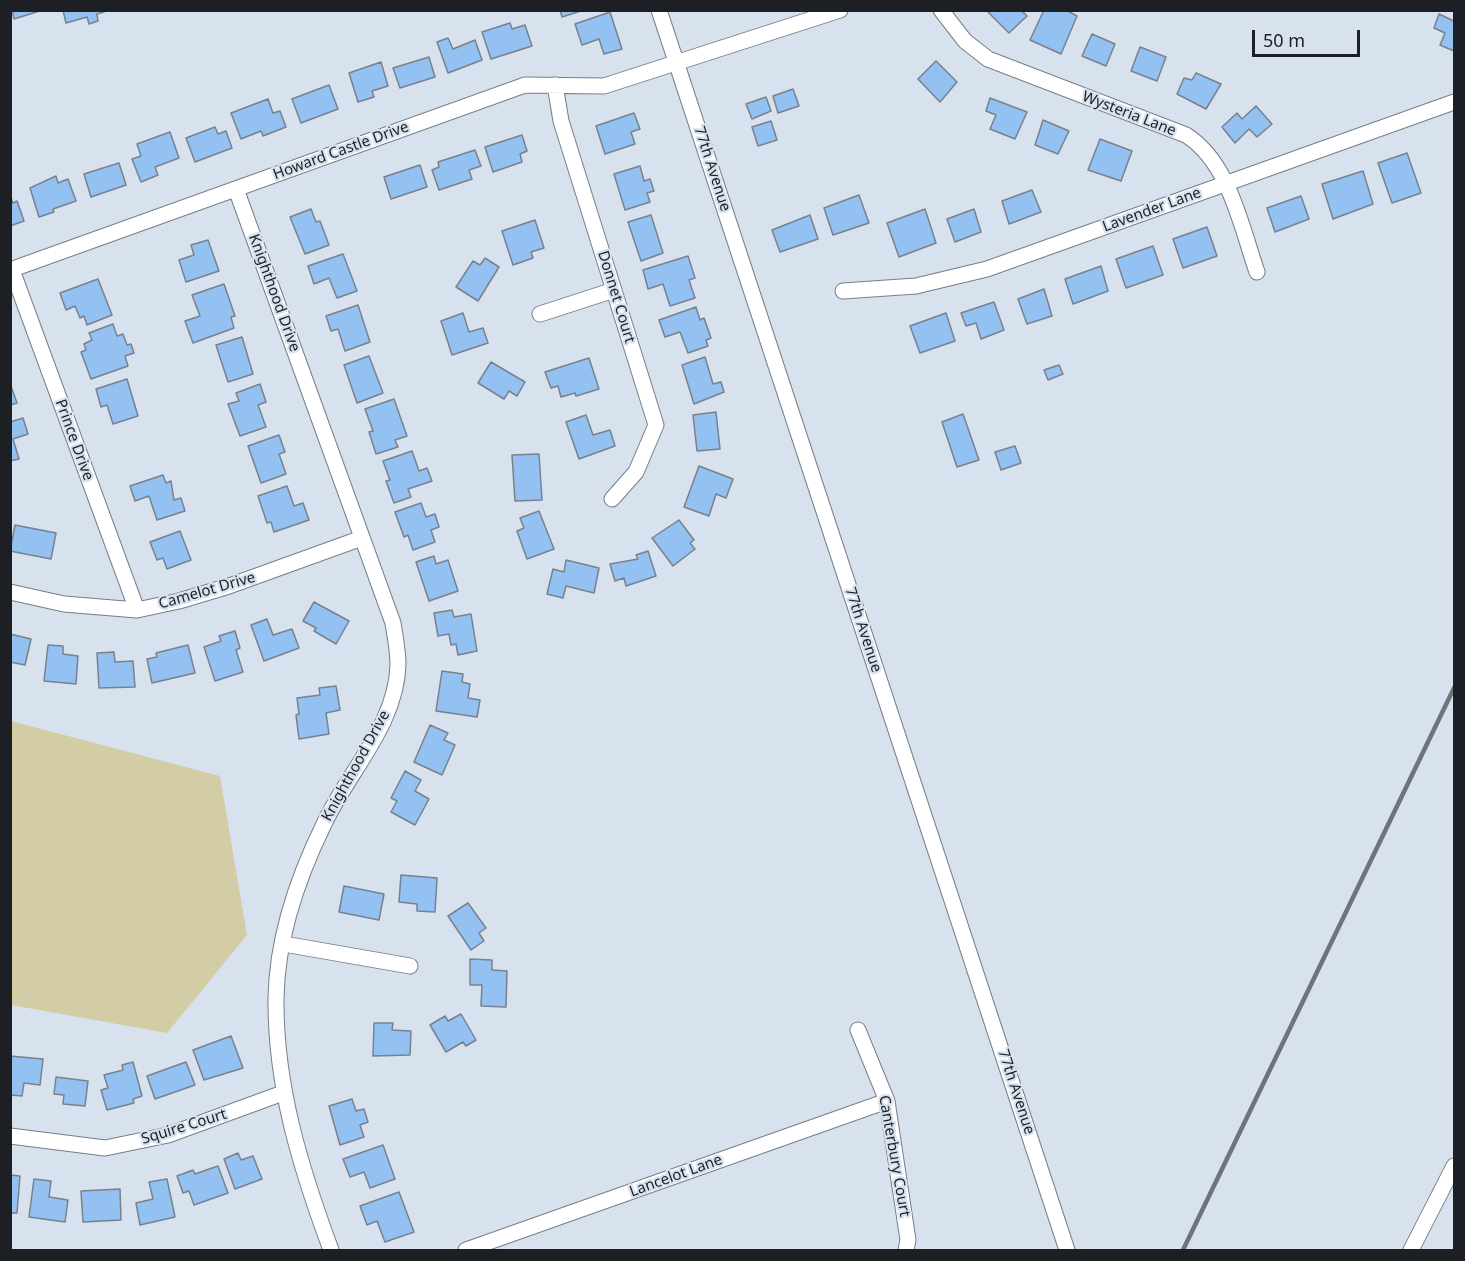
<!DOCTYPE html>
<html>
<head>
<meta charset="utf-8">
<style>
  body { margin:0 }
  #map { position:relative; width:1465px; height:1261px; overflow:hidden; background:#d7e2ee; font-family:"Noto Sans",sans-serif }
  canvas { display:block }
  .frame { position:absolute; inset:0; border:12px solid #1c2024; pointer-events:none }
  .scale { position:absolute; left:1252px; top:30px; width:108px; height:27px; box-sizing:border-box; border:3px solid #1c2024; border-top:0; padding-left:8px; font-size:18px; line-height:21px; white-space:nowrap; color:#1c2024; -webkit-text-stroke:4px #d7e2ee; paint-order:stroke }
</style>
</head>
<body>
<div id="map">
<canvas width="1465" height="1261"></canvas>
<div class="frame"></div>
<div class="scale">50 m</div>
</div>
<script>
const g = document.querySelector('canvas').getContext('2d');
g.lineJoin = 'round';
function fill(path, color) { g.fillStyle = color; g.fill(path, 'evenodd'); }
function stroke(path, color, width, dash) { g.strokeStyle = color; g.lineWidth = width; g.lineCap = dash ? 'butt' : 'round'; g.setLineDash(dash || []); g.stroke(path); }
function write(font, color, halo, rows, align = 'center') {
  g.font = font + ' "Noto Sans",sans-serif'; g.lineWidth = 4.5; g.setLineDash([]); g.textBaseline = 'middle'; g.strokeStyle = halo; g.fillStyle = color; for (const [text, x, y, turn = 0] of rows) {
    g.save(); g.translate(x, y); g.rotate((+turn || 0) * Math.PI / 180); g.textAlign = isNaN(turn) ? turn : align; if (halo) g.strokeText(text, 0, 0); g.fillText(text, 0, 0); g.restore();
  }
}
fill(new Path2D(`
  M11,721l209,55 27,159 -80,98 -156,-28z`), '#d3cda5');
const building = new Path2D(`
  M12,10h31l-29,9z
  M63,10h41v2l-7,2 1,7 -9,3 -2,-7 -21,6z
  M560,10h24l-22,7z
  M986,10h35l6,6 -18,17z
  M1044,10h22l11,6 -16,38 -31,-14z
  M610,12l12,37 -18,5 -5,-15 -17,6 -7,-21z
  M1439,14l15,7v30l-14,-6 5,-12 -11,-5z
  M510,23l2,6 13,-4 7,21 -41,13 -9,-27z
  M1092,34l23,10 -9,22 -24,-10z
  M448,38l5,11 22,-9 7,20 -34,13 -11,-31z
  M1140,47l26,10 -9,24 -26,-10z
  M429,57l6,20 -35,11 -7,-20z
  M936,61l21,21 -17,20 -22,-23z
  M381,62l7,24 -16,5 2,6 -16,5 -9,-29z
  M1196,73l25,11 -15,25 -29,-15 7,-16 8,2z
  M329,85l9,24 -37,14 -9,-24z
  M793,89l6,17 -21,7 -5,-17z
  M766,97l5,14 -19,8 -6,-15z
  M990,98l37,14 -12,27 -25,-10 6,-14 -10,-4z
  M268,99l5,14 7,-2 6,16 -23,9 -2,-5 -20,8 -10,-26z
  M1256,106l16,18 -15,13 -8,-8 -14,14 -13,-16 15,-14 5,6z
  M634,113l6,16 -9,3 4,12 -30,10 -9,-28z
  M1043,120l26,11 -11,23 -23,-9z
  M771,121l6,19 -19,6 -6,-19z
  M215,127l3,7 8,-3 6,17 -37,14 -9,-24z
  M170,132l9,26 -24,9 3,8 -17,7 -9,-23 9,-3 -4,-12z
  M522,135l5,16 -7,3 2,8 -29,10 -8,-25z
  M1100,139l32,12 -11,30 -33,-11z
  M475,150l6,16 -12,4 3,9 -33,11 -7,-20 7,-3 -1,-5z
  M1407,153l14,40 -29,10 -14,-40z
  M119,163l7,22 -35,12 -7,-23z
  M420,165l7,22 -36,12 -7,-22z
  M640,166l4,15 6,-2 4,12 -7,2 3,9 -25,8 -11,-36z
  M1363,171l10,33 -40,15 -11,-35z
  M56,176l2,7 10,-4 8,22 -23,8 1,3 -15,5 -9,-29z
  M1032,190l9,22 -32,12 -7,-23z
  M10,195l3,8 4,-2 7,20 -14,5z
  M859,195l10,28 -36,12 -9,-27z
  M1301,196l8,23 -34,13 -8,-24z
  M311,209l5,13 4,-1 9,24 -24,9 -15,-37z
  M925,209l11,34 -37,14 -12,-34z
  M974,209l7,23 -26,10 -8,-23z
  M651,215l12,38 -22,8 -13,-39z
  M810,215l8,24 -38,13 -8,-22z
  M535,220l9,28 -13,4 2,6 -20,7 -11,-34z
  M1207,227l10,29 -34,12 -10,-29z
  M208,240l11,31 -33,11 -7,-22 15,-5 -3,-10z
  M1153,246l10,29 -37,13 -10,-29z
  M343,254l14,37 -20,7 -8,-20 -15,6 -6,-18z
  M688,256l7,22 -6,2 6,18 -25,8 -7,-22 -15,5 -5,-19z
  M485,258l14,9 -21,34 -22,-14 17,-26 7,4z
  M1101,266l7,25 -35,13 -8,-25z
  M98,279l14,36 -25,10 -3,-9 -4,2 -5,-12 -9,4 -6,-17z
  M224,284l11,32 -4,1 3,11 -41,15 -8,-22 15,-5 -8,-21z
  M1044,289l8,27 -25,8 -9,-25z
  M994,302l10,28 -23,9 -5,-16 -10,3 -5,-13z
  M358,305l12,37 -25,9 -7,-22 -7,2 -5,-15z
  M696,307l4,13 4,-2 7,20 -5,2 2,6 -20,7 -8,-21 -15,5 -6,-17z
  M463,313l6,19 14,-4 5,15 -36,12 -11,-34z
  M946,313l9,28 -35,12 -10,-27z
  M113,324l4,12 6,-2 4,11 4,-1 3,9 -9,3 3,10 -37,13 -10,-27 5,-2 -2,-6 8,-4 -3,-7z
  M242,337l11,37 -25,8 -12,-37z
  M369,356l14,37 -26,10 -13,-38z
  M705,357l8,27 8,-2 3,10 -30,12 -12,-39z
  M589,358l10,31 -23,7 -1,-3 -14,4 -3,-11 -7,2 -6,-16z
  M491,362l34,20 -8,14 -8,-5 -5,8 -26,-16z
  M1059,365l4,9 -15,6 -4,-10z
  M127,379l11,37 -25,8 -6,-19 -6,2 -5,-18z
  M260,384l6,18 -8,3 8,22 -26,9 -12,-32 11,-3 -3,-8z
  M11,386l6,17 -7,2v-19z
  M394,399l13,37 -12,4 3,7 -22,7 -7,-22 4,-1 -8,-22z
  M716,412l4,37 -23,2 -4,-36z
  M963,414l16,46 -22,7 -15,-45z
  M586,415l7,20 17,-5 5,16 -36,13 -13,-37z
  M23,418l5,16 -15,5 6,20 -9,2v-39z
  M279,435l6,17 -6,2 7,20 -25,9 -13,-37z
  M1015,446l6,17 -20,7 -6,-18z
  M412,451l7,20 8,-3 5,13 -24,8 3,8 -17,6 -8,-22 4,-1 -7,-19z
  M539,454l3,46 -27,1 -3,-46z
  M699,466l34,13 -7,19 -10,-4 -7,22 -25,-9z
  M163,475l3,8 5,-2 3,19 7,-2 4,13 -28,9 -8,-24 -14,5 -5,-15z
  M287,486l7,20 9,-3 6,17 -35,12 -3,-10 -4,1 -9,-27z
  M421,503l5,14 9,-3 4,13 -8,3 4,12 -22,8 -5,-15 -4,2 -9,-25z
  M539,511l15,38 -27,10 -10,-28 7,-3 -4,-10z
  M679,520l15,20 -4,3 5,6 -22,17 -21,-28z
  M15,525l41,8 -5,26 -41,-8z
  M180,531l11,29 -24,9 -4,-11 -6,2 -7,-18z
  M648,551l8,25 -30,10 -2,-8 -9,3 -5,-17 28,-5 -2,-4z
  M434,556l2,8 12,-4 10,31 -29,10 -13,-39z
  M566,560l33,8 -5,25 -28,-7 -3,12 -16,-4 6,-25 11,3z
  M314,602l35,19 -13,23 -22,-13 2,-3 -13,-7z
  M452,610l2,7 17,-3 6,37 -19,4 -2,-11 -5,1 -2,-11 -11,2 -4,-23z
  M267,619l6,16 19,-6 7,19 -35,13 -13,-36z
  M235,631l5,17 -4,2 7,22 -28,9 -11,-34 17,-6 -2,-5z
  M10,634l21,5 -6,26 -15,-3z
  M48,645l15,1v8l15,2 -2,28 -32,-3z
  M188,645l7,28 -43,10 -5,-24 10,-2 -1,-4z
  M114,652l1,10 18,-1 2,26 -36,1 -2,-35z
  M442,671l21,3 -1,8 8,2 -2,14 12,2 -3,17 -41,-6z
  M336,686l4,24 -14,3 3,21 -30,5 -3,-24 3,-1 -2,-16 23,-3 -1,-7z
  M430,725l18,8 -4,7 11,5 -13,30 -28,-13z
  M405,771l16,9 -6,11 14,8 -14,26 -24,-13 6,-11 -6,-3z
  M401,875l36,3 -2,34 -18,-1v-7l-18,-2z
  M344,886l40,8 -5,26 -40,-8z
  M468,903l18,25 -7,5 5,8 -13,9 -23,-34z
  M470,959l22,1v10l15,1 -1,36 -25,-1 1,-21h-12z
  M461,1014l15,26 -10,6 -3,-4 -17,10 -16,-27 15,-9 3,5z
  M374,1023h19l-1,7 19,1 -1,24 -37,1z
  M231,1036l12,32 -39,12 -11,-30z
  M10,1056l33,3 -3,26 -16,-2 -2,13 -12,-1z
  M133,1062l9,34 -9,3 1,4 -27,7 -6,-20 7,-2 -4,-13 19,-5 -1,-5z
  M186,1062l9,23 -40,14 -8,-23z
  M56,1077l32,4 -3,25 -22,-2 1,-9 -10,-1z
  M352,1099l4,12 8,-2 4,13 -8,3 4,12 -24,8 -11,-39z
  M383,1145l12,34 -25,9 -6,-16 -14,5 -7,-18z
  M238,1153l3,7 12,-4 9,23 -27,10 -11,-30z
  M218,1166l10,27 -34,12 -5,-14 -6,2 -6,-17 16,-6 2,4z
  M10,1175l10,1 -3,37h-7z
  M34,1179l17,2 -2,16 19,3 -3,22 -36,-5z
  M167,1179l8,38 -35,8 -4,-22 17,-4 -4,-17z
  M120,1189l1,31 -38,2 -2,-31z
  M399,1192l15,40 -29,10 -8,-21 -10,4 -7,-19z`);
fill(building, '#93c1f2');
stroke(building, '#78818c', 1.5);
const minor = new Path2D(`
  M659,10l408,1240
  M941,10l24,31 23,18 198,76c43,27 55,91 71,137
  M555,85l6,36 95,304 -20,47 -24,27
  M236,189l157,434c2,13 5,28 5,41 -1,60 -50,108 -74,160 -26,53 -47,114 -48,174 -1,88 25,171 55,252
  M10,270l515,-185 79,1 236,-76
  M12,270l125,340
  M843,291l73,-5 71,-17 467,-167
  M540,314l74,-24
  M10,592l54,12 73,6 42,-9 50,-15 133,-48
  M284,944l126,22
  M858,1030l29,71 21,139 -2,10
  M10,1136l95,12 63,-13 115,-42
  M466,1250l421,-149
  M1411,1250l43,-84`);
stroke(minor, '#757f8a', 17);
stroke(minor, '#fff', 15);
stroke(new Path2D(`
  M1183,1250l271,-562`), '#6d747b', 4.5);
write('15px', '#1c2024', '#d7e2ee', [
  ["Wysteria Lane",1129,114,21],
  ["Howard Castle Drive",341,151,-20],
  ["77th Avenue",712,169,72],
  ["Lavender Lane",1152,210,-20],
  ["Knighthood Drive",274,293,70],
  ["Donnet Court",616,297,73],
  ["Prince Drive",74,440,70],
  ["Camelot Drive",207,591,-16],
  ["77th Avenue",863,630,72],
  ["Knighthood Drive",356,766,-61],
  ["77th Avenue",1016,1092,72],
  ["Squire Court",184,1127,-17],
  ["Canterbury Court",894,1156,80],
  ["Lancelot Lane",676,1176,-20]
]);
</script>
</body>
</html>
